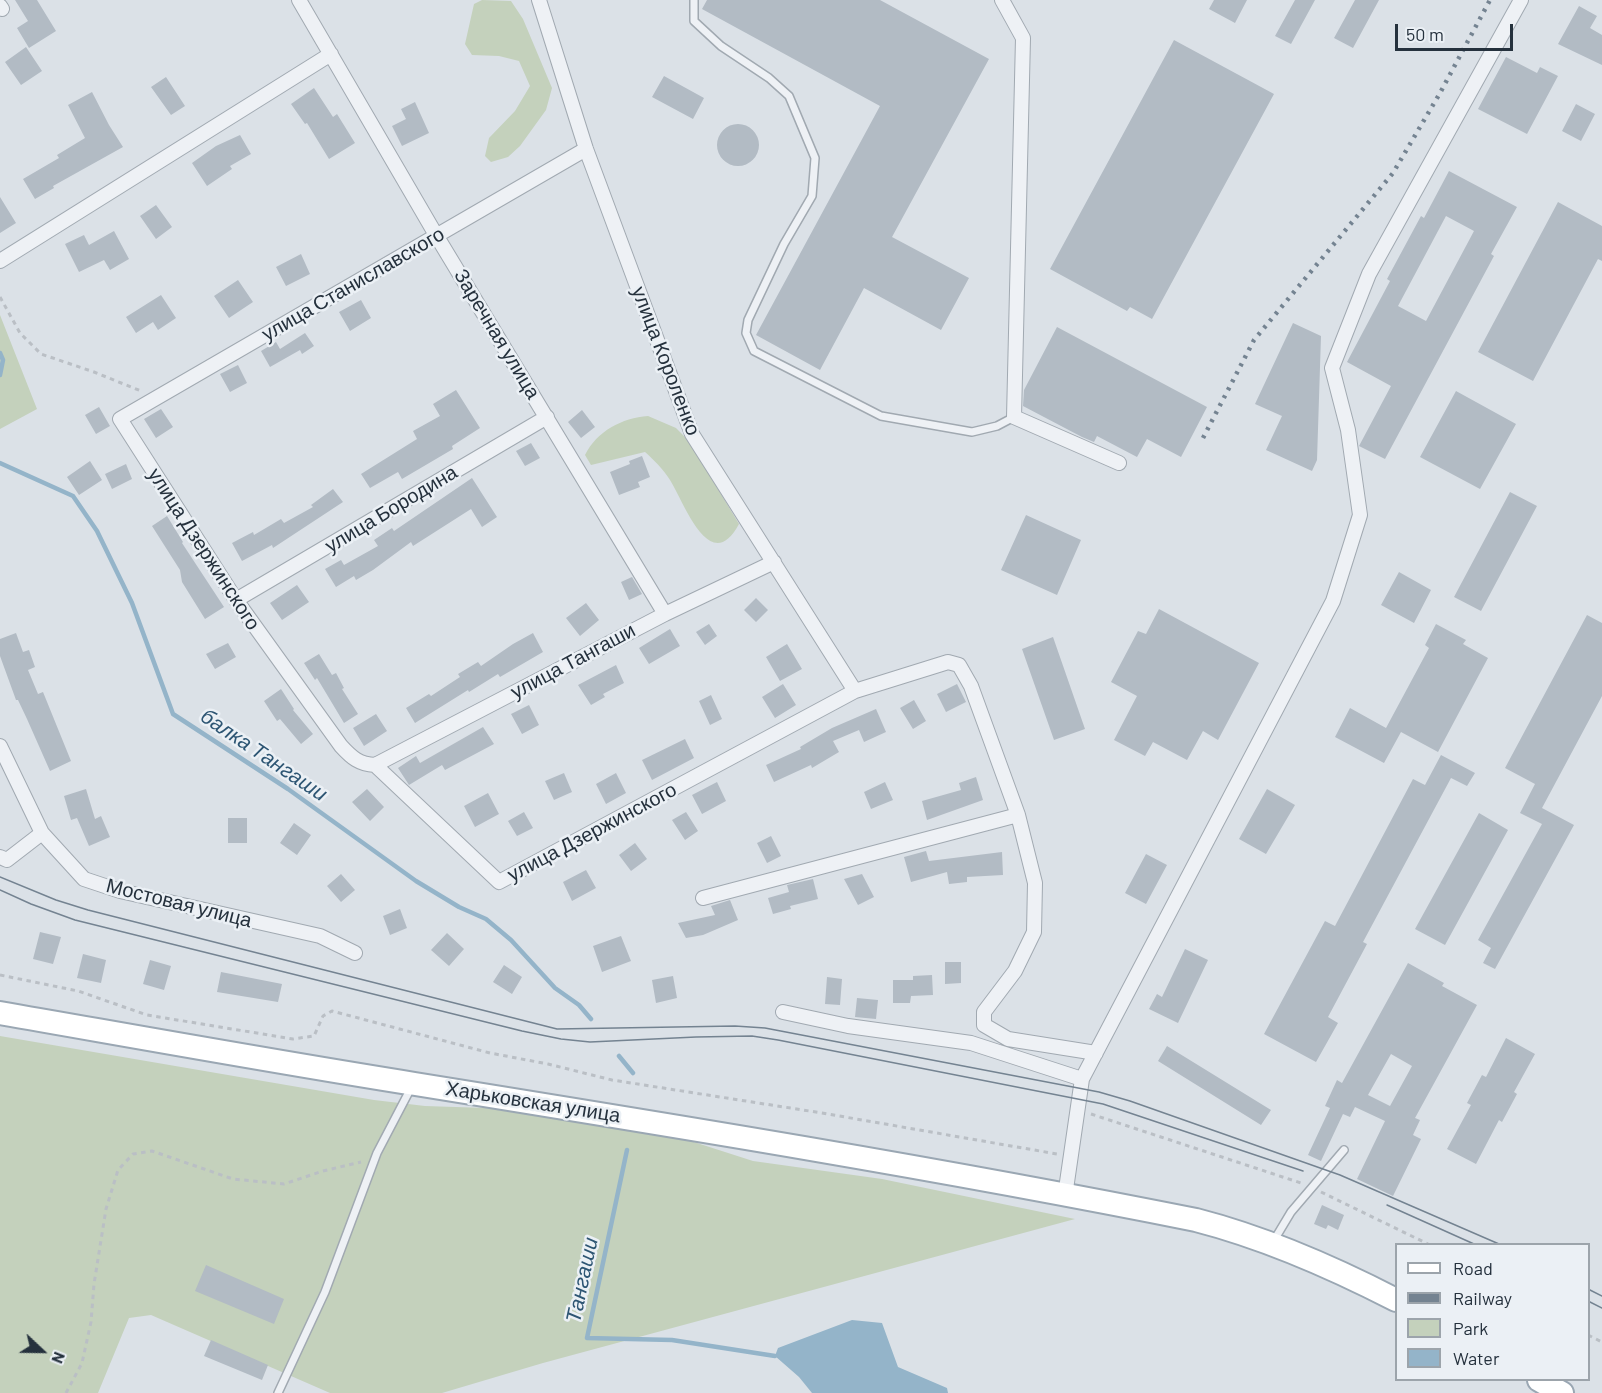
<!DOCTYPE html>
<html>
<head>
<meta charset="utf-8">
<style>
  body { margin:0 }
  #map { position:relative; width:1602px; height:1393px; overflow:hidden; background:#dbe1e7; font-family:Barlow,sans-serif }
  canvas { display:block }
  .legend { position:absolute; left:1395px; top:1243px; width:195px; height:138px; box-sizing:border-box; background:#ebf0f5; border:2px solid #9ca4ab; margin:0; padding:8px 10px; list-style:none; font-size:18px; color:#25313d }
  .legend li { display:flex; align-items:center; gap:12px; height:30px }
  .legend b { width:30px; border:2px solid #9ca4ab }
  .north { position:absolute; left:12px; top:1321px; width:60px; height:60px; -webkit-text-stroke:4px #ebf0f5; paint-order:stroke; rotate:112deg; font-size:16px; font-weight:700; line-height:24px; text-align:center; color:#25313d }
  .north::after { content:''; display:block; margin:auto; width:21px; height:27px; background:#25313d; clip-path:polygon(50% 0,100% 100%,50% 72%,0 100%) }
  .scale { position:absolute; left:1395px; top:24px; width:118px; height:27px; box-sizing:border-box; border:3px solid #25313d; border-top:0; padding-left:8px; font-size:18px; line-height:21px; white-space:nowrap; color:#25313d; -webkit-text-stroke:4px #ebf0f5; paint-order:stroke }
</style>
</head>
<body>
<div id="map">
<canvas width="1602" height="1393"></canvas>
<ul class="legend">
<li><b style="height:8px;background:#fff"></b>Road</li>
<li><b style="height:8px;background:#748391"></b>Railway</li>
<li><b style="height:16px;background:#c4d1bc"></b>Park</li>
<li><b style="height:16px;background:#94b4c9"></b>Water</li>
</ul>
<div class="north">N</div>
<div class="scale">50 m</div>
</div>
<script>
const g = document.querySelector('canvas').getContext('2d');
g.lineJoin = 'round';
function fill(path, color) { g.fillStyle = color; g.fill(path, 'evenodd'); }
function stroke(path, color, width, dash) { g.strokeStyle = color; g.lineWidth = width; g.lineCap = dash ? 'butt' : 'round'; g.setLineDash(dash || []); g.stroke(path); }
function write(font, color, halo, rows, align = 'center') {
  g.font = font + ' Barlow,sans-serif'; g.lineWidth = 5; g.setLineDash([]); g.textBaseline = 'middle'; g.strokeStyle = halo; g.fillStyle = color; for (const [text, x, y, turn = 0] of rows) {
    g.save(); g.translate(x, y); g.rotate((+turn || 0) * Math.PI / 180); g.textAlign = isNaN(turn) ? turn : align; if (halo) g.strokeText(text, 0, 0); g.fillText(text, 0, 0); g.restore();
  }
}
fill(new Path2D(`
  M482,0l29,1 12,18 29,69 -6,22 -26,36 -12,11 -17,5 -6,-6 4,-18 26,-27 15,-25 -11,-25 -20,-5 -27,-1 -7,-11 9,-40z
  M0,315l37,94 -37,20z
  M648,416l28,12 13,13 50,83c-29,54 -55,-22 -69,-44 -7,-11 -15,-19 -25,-28l-54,13 -6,-10c12,-24 37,-37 63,-39z
  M0,1036l374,64 51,6 61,2 51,8 38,3 97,16 81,26 129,18 193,40 -532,144 -101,30h-112l-179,-78 -22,3 -31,75h-98z`), '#c4d1bc');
fill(new Path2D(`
  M852,1320l30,3 16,44 49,21 1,5h-136l-13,-16 -24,-21 3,-8z`), '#94b4c9');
stroke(new Path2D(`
  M0,353l3,7 -3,15
  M0,463l73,33 24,35 35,72 41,111 115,75 128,92 43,26 27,12 25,21 44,48 24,17 12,14
  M619,1056l14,17
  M627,1150l-40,188 85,2 103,16`), '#94b4c9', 4.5);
fill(new Path2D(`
  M15,0h22l19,31 -27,17 -12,-20 11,-7z
  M707,0h173l109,59 -97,178 77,41 -28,52 -77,-42 -44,82 -64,-35 124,-229 -178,-97z
  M1214,0h33l-12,23 -26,-14z
  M1295,0h20l-24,44 -16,-8z
  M1355,0h24l-26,48 -19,-10z
  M1579,6l18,10 -7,12 12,7v30l-44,-21z
  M1174,40l100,54 -122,225 -22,-12 -3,4 -77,-42z
  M26,47l16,24 -21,14 -16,-23z
  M1506,57l31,16 3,-6 18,9 -31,58 -49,-25z
  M664,76l40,22 -11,21 -41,-22z
  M166,77l19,29 -14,9 -20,-28z
  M314,88l19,29 4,-3 18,29 -26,16 -22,-36 -2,1 -14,-20z
  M92,92l17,33 14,22 -70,39 1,2 -19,11 -12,-20 36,-21 -2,-3 28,-17 -17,-33z
  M415,102l14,31 -27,13 -10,-20 14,-7 -5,-10z
  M1576,104l19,10 -14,27 -19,-10z
  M717 145a21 21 0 1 1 42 0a21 21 0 1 1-42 0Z
  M240,135l11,19 -21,12 2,3 -25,17 -15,-23 24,-17z
  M1449,171l68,36 -26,47 3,2 -109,203 -26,-13 32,-60 -44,-24 43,-81 -3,-2 34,-63 3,2zM1446,216l28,15 -48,90 -28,-15z
  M0,197l16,26 -16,10z
  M1558,202l44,24v35l-4,-2 -65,122 -55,-29z
  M156,205l16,22 -16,12 -16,-23z
  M114,231l15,28 -19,11 -6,-10 -25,12 -14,-28 19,-9 5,10z
  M301,254l9,20 -24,12 -10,-19z
  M238,280l15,22 -24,16 -15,-22z
  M161,295l15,23 -18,12 -5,-8 -17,11 -10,-16z
  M361,300l10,18 -21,13 -11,-19z
  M1293,323l28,13 -4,124 -5,11 -46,-21 16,-34 -27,-12z
  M1057,327l150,80 -26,50 -34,-18 -10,18 -40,-21 -3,6 -12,-5 -59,-31 1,-16z
  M305,333l9,13 -12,8 -2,-4 -30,17 -9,-16 15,-9 4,7z
  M238,365l9,18 -17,9 -10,-18z
  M456,390l24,38 -28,18 1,3 -51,30 -4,-7 -28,16 -9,-14 56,-35 -4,-8 27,-15 -7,-12z
  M1456,391l60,33 -36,65 -60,-32z
  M99,407l11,19 -14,8 -11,-19z
  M161,409l12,18 -17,11 -12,-19z
  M582,410l13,17 -14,11 -13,-16z
  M531,443l9,15 -15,8 -9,-15z
  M642,456l8,21 -12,5 2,5 -21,8 -9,-23 20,-8 -1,-3z
  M90,461l12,19 -23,15 -12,-18z
  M126,464l6,15 -20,10 -7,-15z
  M472,478l25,39 -15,10 -11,-18 -58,37 -2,-4 -38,28 -17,10 -2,-4 -18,11 -11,-18 16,-9 3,5 34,-19 -4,-6 18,-12 2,3z
  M333,489l10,13 -70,46 -1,-3 -30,16 -10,-18 21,-11 1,3 27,-16 3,4 29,-16 -2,-2z
  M1510,492l27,14 -56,105 -27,-14z
  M1026,515l55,25 -24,55 -56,-25z
  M167,516l16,26 -1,1 42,64 -19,12 -23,-37 -2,-12 -28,-44z
  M1399,572l32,18 -17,33 -33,-18z
  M632,577l10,17 -13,6 -8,-18z
  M297,585l12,17 -27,18 -12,-17z
  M756,598l12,12 -12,12 -12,-12z
  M586,603l13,17 -19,16 -14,-18z
  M1159,609l100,54 -41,77 -15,-9 -16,29 -34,-18 -8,14 -31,-16 23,-44 -26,-14 27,-51 8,3z
  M1587,615l15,8v73l-60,112 32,17 -79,144 -12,-6 8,-15 -13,-8 64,-116 -22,-11 15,-29 -30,-16z
  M709,624l8,12 -12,9 -9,-13z
  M1436,624l30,16 -3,4 25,14 -50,94 -37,-20 -17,31 -49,-26 15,-29 36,20 43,-80 -4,-3z
  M670,629l10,17 -31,18 -10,-16z
  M16,633l7,19 6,-2 6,17 -7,3 10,24 5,-2 28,69 -21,10 -23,-52 -9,-19h-2l-16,-44v-17z
  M533,633l10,19 -43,25 -2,-3 -29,18 -1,-2 -53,33 -9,-15 23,-14 2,2 29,-19 -2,-3 20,-12 3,4 32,-22z
  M1053,637l32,92 -31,11 -32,-91z
  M228,643l8,14 -21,12 -9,-15z
  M787,644l15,25 -22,12 -14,-24z
  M319,654l13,21 4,-2 8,15 -2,1 16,25 -14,9 -27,-45 -2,2 -11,-17z
  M616,665l8,18 -21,11 2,3 -14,8 -13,-20z
  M783,684l13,21 -21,13 -13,-21z
  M957,684l9,18 -20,10 -9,-18z
  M281,689l13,20 -1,1 20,24 -12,10 -21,-25 -3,2 -13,-20z
  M711,695l11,24 -12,6 -11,-24z
  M914,700l12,21 -13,8 -13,-21z
  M529,705l10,20 -17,9 -11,-20z
  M876,709l10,23 -22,10 -5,-12 -26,11 6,11 -27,16 -1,-3 -37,17 -8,-17 35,-16 -1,-2 32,-19z
  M376,714l11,17 -23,15 -11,-18z
  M483,727l11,17 -49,26 -3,-5 -33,20 -11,-17 18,-12 4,7z
  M685,739l9,19 -42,22 -10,-20z
  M1441,755l34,18 -8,13 -16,-8 -88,164 4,2 -39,73 10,6 -22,39 -52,-28 61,-113 10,5 78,-147 12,6z
  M564,773l8,19 -18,8 -9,-19z
  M616,773l10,20 -20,11 -10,-20z
  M976,777l7,23 -56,20 -5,-19 39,-11 -2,-7z
  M717,782l9,19 -24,13 -10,-19z
  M885,782l8,18 -22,9 -7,-17z
  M86,789l9,30 6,-3 9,21 -21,9 -12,-28 -6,2 -7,-24z
  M367,789l17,18 -14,14 -18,-19z
  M1267,789l28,16 -29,49 -27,-15z
  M488,793l11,21 -24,13 -11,-21z
  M524,812l9,16 -16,8 -9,-15z
  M686,812l12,19 -13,9 -13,-20z
  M1479,813l29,17 -63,115 -30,-16z
  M228,818h19v25h-19z
  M294,823l17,12 -14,20 -17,-12z
  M771,836l10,20 -14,7 -10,-20z
  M635,843l12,16 -16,12 -12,-16z
  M926,851l3,10 73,-9 1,23 -36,2v5l-18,2 -2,-12 -36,10 -7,-25z
  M1146,854l21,11 -21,39 -21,-11z
  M586,870l10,18 -24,13 -9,-19z
  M341,874l14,16 -14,12 -14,-16z
  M862,874l12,23 -16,8 -14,-26z
  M813,879l5,20 -28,7 1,3 -18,5 -5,-16 21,-6 -2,-7z
  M730,900l8,20 -35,15 -17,3 -8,-15 37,-8 -4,-9z
  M400,909l7,19 -17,7 -7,-19z
  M40,932l21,5 -8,27 -20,-5z
  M447,933l17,16 -15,17 -18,-16z
  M621,936l10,25 -29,11 -9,-26z
  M1185,949l23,11 -30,63 -29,-14 8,-15 5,3z
  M83,954l23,6 -5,23 -24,-5z
  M150,960l21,6 -7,24 -21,-6z
  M945,962h16v21l-16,1z
  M1408,963l36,20 -2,3 35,19 -62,113 5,2 -7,15 8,4 -28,57 -36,-17 28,-58 -30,-14 -5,10 -7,-3 -22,47 -13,-6 22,-47 -5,-2 12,-26 5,3zM1391,1054l21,12 -22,40 -22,-11z
  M504,965l18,12 -10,17 -19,-12z
  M221,972l61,12 -4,18 -61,-10z
  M932,975l1,20 -22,1 -1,7h-17v-23h20v-4z
  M673,976l4,22 -21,5 -4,-23z
  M827,977l15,2 -2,26 -15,-1z
  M857,998l21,2 -2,19 -21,-2z
  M1506,1038l29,16 -21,38 3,2 -15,28 -3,-2 -23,44 -29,-15 24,-44 -4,-2 15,-28 4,2z
  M1167,1046l104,64 -10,15 -103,-64z
  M1322,1205l22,10 -6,15 -10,-5 -2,4 -12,-5z
  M206,1265l78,34 -10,25 -79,-33z
  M211,1340l57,25 -6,15 -58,-24z`), '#b2bbc4');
const service = new Path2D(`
  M694,0v21l27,25 48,32 20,18 26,62 -3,38 -28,48 -36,76 -2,13 8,18 127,65 91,16 25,-6 17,-9
  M1273,1242l18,-30 53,-62
  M278,1393l47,-101 52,-139 35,-67`);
const minor = new Path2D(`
  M299,0l137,235 229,379
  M539,0l47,149 106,285 163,257
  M1002,0l21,38 -9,379 105,46
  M0,6l2,3
  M586,149l-466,270 116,181 105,146c11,12 18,18 34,19l124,117 356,-191 93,-29 11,3 12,21 47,129 17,68 -1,49 -19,39 -31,41v13l24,14 88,14
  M0,261l331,-207
  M236,600l311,-183
  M0,746l42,87 42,46 36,12 200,45 35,17
  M375,765l290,-151 109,-52
  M0,857l7,3 35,-27
  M703,898l315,-83
  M783,1012l65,14 123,17 111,36
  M1065,1196l17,-117 251,-478 27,-86 -12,-85 -16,-62 37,-94 152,-274`);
const primary = new Path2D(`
  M0,1013c138,24 276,49 415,71 261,42 521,84 781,136 70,18 136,47 200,80
  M1539,1380l23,13`);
stroke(service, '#a1a9b1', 10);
stroke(minor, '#a1a9b1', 16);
stroke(primary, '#9aa7b3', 26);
stroke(new Path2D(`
  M0,297l20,36 21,21 53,18 47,19
  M0,975l78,16 69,24 146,24 21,-3 9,-20 9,-5 158,42 58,11 64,16 210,33 235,41
  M1091,1114l210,69
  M1321,1192l107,52
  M1588,1335l14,7
  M66,1393l16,-30 9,-41 3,-38 12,-75 12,-39 15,-16 19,-3 81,28 51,5 39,-13 38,-9`), '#babfc5', 3, [4.5, 4.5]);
stroke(service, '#eef1f5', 7);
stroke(minor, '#eef1f5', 14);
stroke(primary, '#fff', 22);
stroke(new Path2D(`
  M0,877l56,23 32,10 469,119 178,-3 30,2 334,64 31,9 210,74 159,69
  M0,890l31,14 44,16 447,111 39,8 29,3 106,-5 56,-1 26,4 325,64 200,67
  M1387,1205l87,39
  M1588,1289l14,7
  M1588,1301l14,7`), '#748391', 1.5);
stroke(new Path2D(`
  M1203,438l51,-98 139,-167 47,-80 50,-93`), '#748391', 4.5, [3, 6]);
write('20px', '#25313d', '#ebf0f5', [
  ["улица Станиславского",353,284,-30],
  ["Заречная улица",497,334,59],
  ["улица Короленко",666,361,69],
  ["улица Бородина",391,509,-31],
  ["улица Дзержинского",204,549,57],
  ["улица Тангаши",573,661,-28],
  ["улица Дзержинского",592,832,-28],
  ["Мостовая улица",179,903,14],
  ["Харьковская улица",533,1102,9]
]);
write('italic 21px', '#2d5573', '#ebf0f5', [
  ["балка Тангаши",264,755,34],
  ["Тангаши",582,1280,-78]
]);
</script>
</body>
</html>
